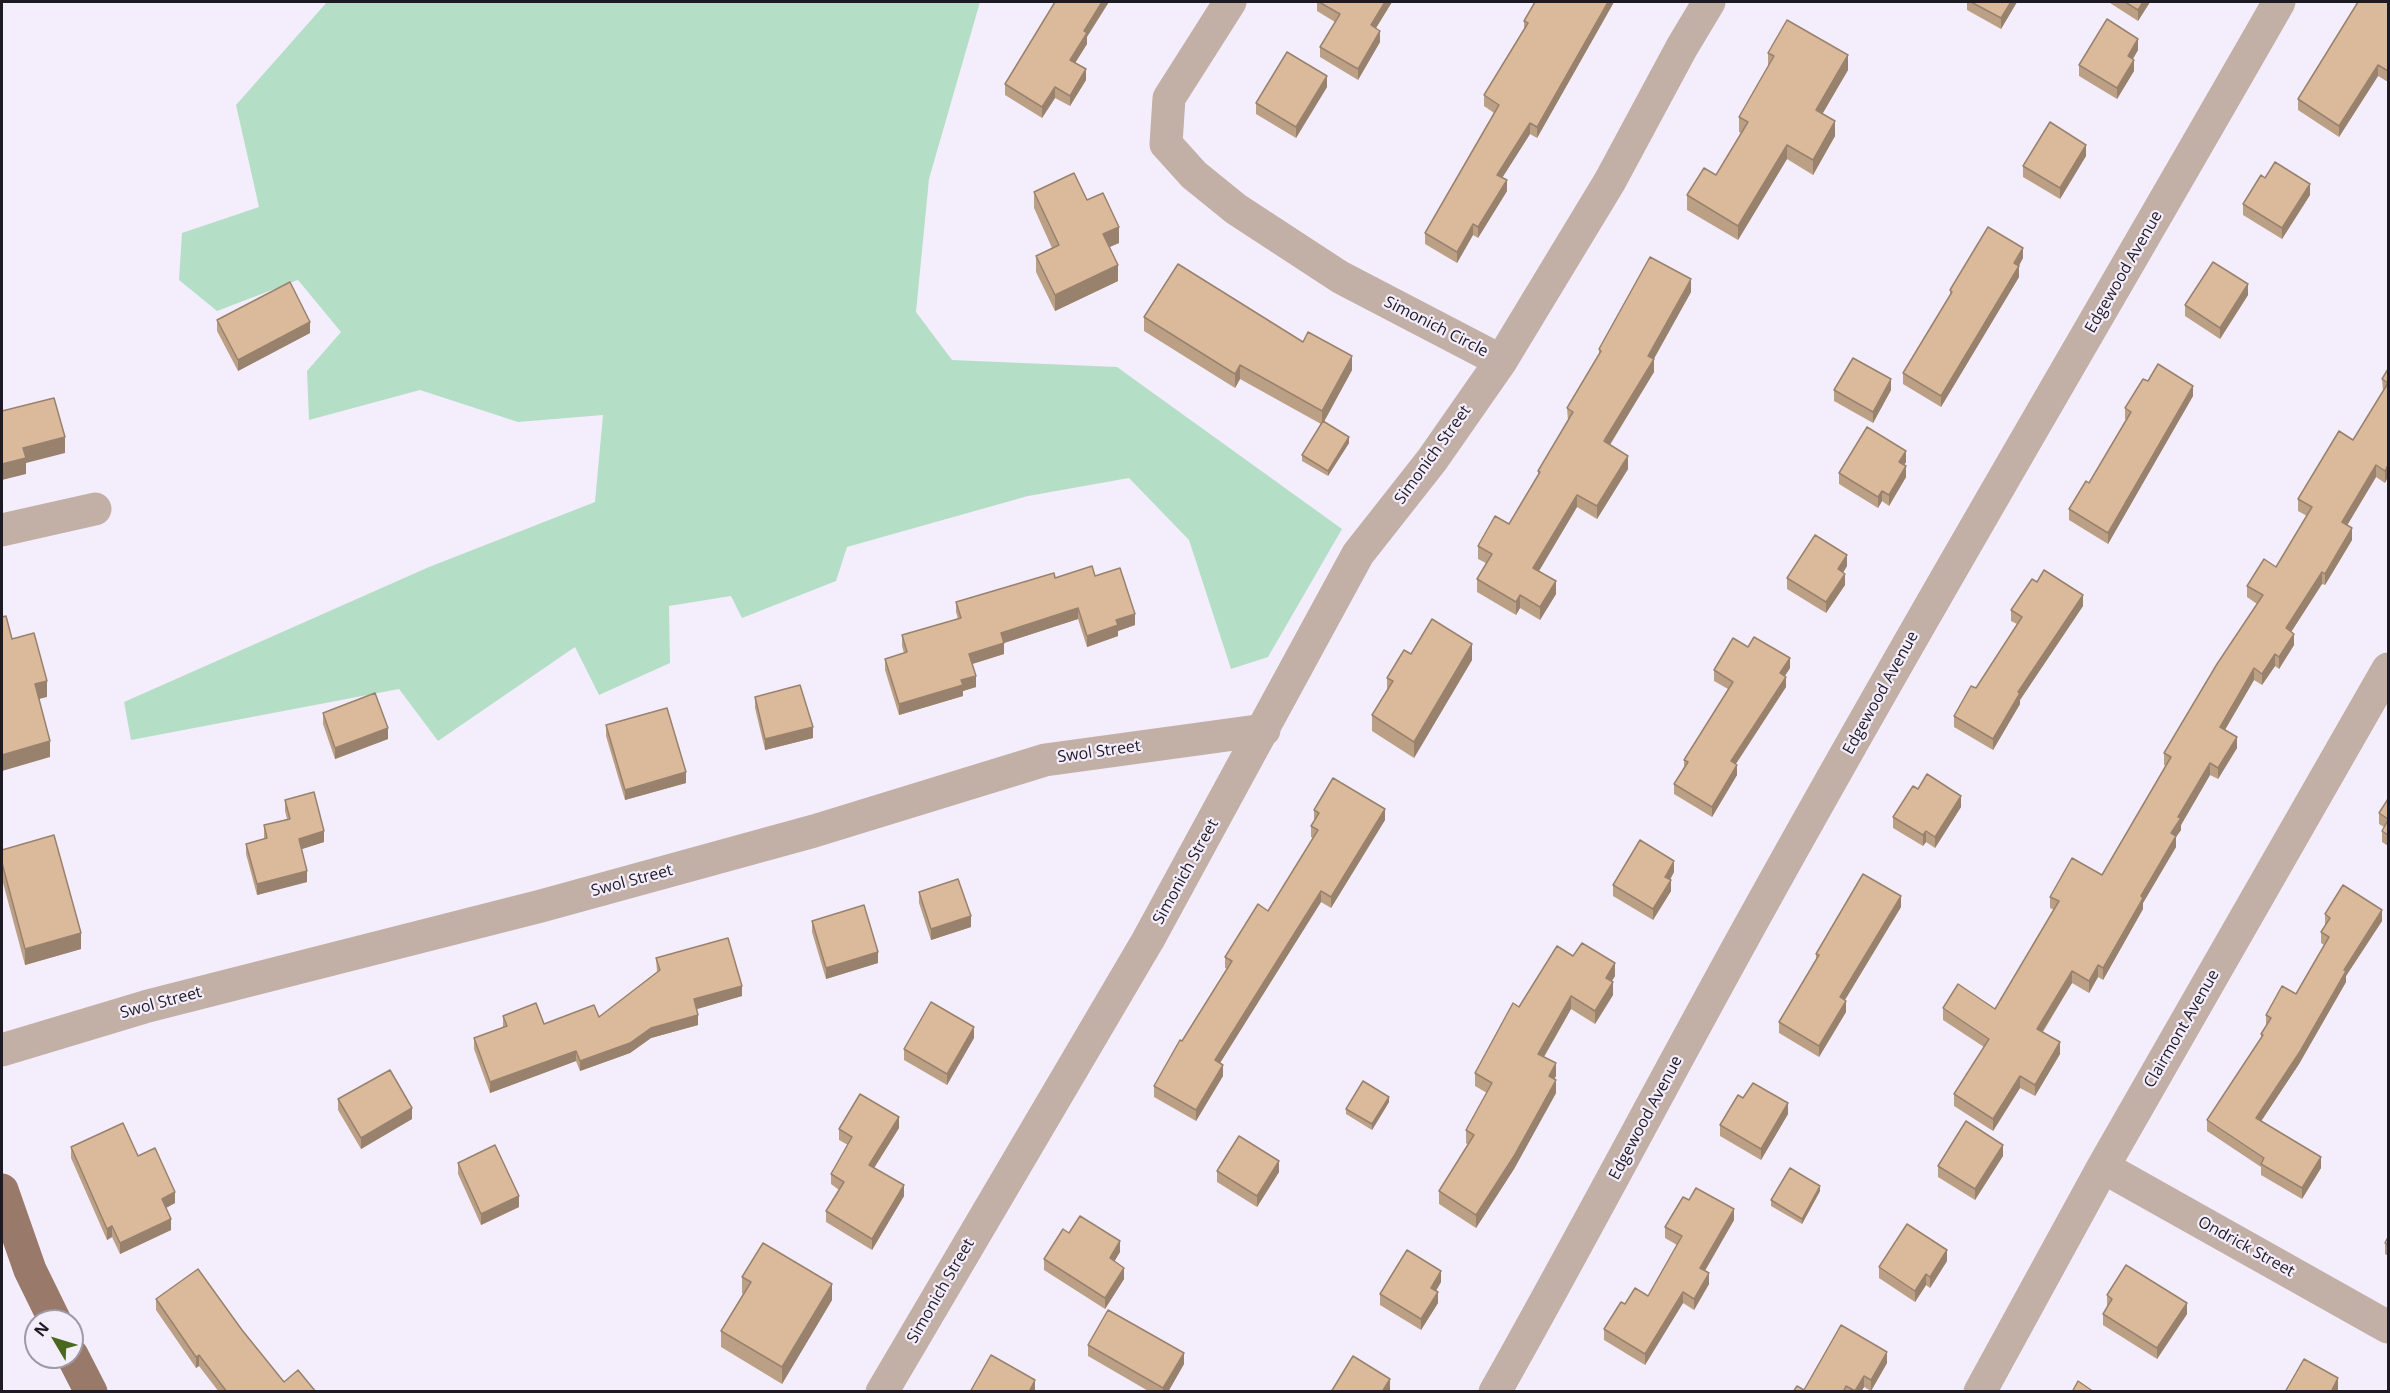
<!DOCTYPE html>
<html>
<head>
<meta charset="utf-8">
<style>
  body { margin:0 }
  #map { position:relative; width:2390px; height:1393px; overflow:hidden; background:#f4eefc; font-family:"Open Sans",sans-serif }
  canvas { display:block }
  .frame { position:absolute; inset:0; border:3px solid #1e1a23; pointer-events:none }
  .north { position:absolute; left:24px; top:1309px; width:60px; height:60px; box-sizing:border-box; background:#f4eefc; border:2px solid #9e99a5; border-radius:50%; rotate:308deg; font-size:16px; font-weight:700; line-height:24px; text-align:center; color:#1e1a23 }
  .north::after { content:''; display:block; margin:auto; width:21px; height:27px; background:#4a691f; clip-path:polygon(50% 0,100% 100%,50% 72%,0 100%) }
</style>
</head>
<body>
<div id="map">
<canvas width="2390" height="1393"></canvas>
<div class="frame"></div>
<div class="north">N</div>
</div>
<script>
const g = document.querySelector('canvas').getContext('2d');
g.lineJoin = 'round';
function fill(path, color) { g.fillStyle = color; g.fill(path, 'evenodd'); }
function stroke(path, color, width, dash) { g.strokeStyle = color; g.lineWidth = width; g.lineCap = dash ? 'butt' : 'round'; g.setLineDash(dash || []); g.stroke(path); }
function write(font, color, halo, rows, align = 'center') {
  g.font = font + ' "Open Sans",sans-serif'; g.lineWidth = 4.5; g.setLineDash([]); g.textBaseline = 'middle'; g.strokeStyle = halo; g.fillStyle = color; for (const [text, x, y, turn = 0] of rows) {
    g.save(); g.translate(x, y); g.rotate((+turn || 0) * Math.PI / 180); g.textAlign = isNaN(turn) ? turn : align; if (halo) g.strokeText(text, 0, 0); g.fillText(text, 0, 0); g.restore();
  }
}
fill(new Path2D(`
  M327,2h653l-51,177 -13,133 36,48 165,7 225,162 -74,128 -37,12 -42,-129 -60,-62 -101,18 -181,51 -11,34 -94,37 -11,-22 -62,10 1,57 -71,32 -24,-48 -137,94 -39,-52 -268,51 -7,-38 305,-135 166,-65 8,-87 -85,7 -98,-32 -111,30 -2,-49 34,-39 -43,-52 -81,31 -38,-31 3,-47 77,-26 -23,-102z`), '#b5dec7');
stroke(new Path2D(`
  M1230,2l-61,96 -3,46 28,31 42,34 104,68 161,84
  M2,530l93,-21
  M2,1050l146,-44 393,-100 273,-75 231,-71 219,-30
  M2103,1167l285,160
  M882,1392l266,-452 210,-386 74,-94 69,-99 109,-180 72,-134 27,-45
  M1495,1392c88,-156 171,-315 258,-472 171,-309 351,-612 526,-918
  M1980,1392l123,-225 285,-498`), '#c2b0a7', 33);
stroke(new Path2D(`
  M2,1190l28,80 25,51
  M72,1355l19,37`), '#997969', 33);
fill(new Path2D(`
  M1317,2h75l-16,26 4,14 -22,38 -38,-23v-10l15,-25 -18,-11z
  M1614,2l-77,136 -7,-4 -28,44 5,13 -29,47 -5,-3 -16,28 -32,-19v-11l69,-120 -10,-7v-11l40,-66v-8z
  M1967,2h50l-16,27 -34,-19z
  M2110,2h40l-12,19 -28,-18z
  M2388,2v80l-10,-6 -39,61 -41,-27v-11z
  M1087,37v7l-12,19 11,17 -16,26 -15,-8 -13,20 -37,-23v-11z
  M2138,50l-5,9 1,12 -17,28 -38,-23v-11z
  M1768,53l80,17 -26,44 13,22 -22,39 -26,-16 -49,81 -51,-30v-15l29,-20 25,-42 -2,-1v-15l29,-51z
  M1327,87l-31,51 -40,-24v-11z
  M2086,156l-26,43 -37,-22v-11z
  M2265,178l45,17 -28,44 -39,-24v-11z
  M1034,192l53,8 32,43 -10,4 9,34 -63,30 -19,-39v-16l16,-8 -18,-40z
  M2023,258l-4,8v11l-78,130 -38,-23v-11l47,-77v-6z
  M1691,292l-38,67 1,13 -44,73 18,24 -31,50 -20,-12 -38,64 17,23 -16,26 -20,-12 -4,7 -39,-23v-13l9,-16 -8,-4v-13l31,-22 29,-47v-6l30,-50 -1,-13 32,-54v-5z
  M2248,295l-28,44 -35,-23v-11z
  M1144,317l159,25 49,28 -28,52 25,21 -21,33 -26,-15v-6l19,-31 -81,-45 -5,9 -91,-57z
  M217,320l93,13 -72,38 -21,-40z
  M2388,369l-3,114 -9,-6 -29,48 5,15 -27,45 -3,-1 -31,48 3,13 -15,24 -4,-3 -13,19 -8,-5 -29,50 12,18 -19,31 -8,-4 -29,50v5l-5,7v10l-33,56v6l-40,71 -5,-3 -9,16 -17,-10 -29,49 17,22 -25,42 -15,-8 -27,43 -39,-25v-12l30,-47 -41,-27v-12l52,1 59,-99 -4,-2v-11l52,-22 64,-109 -2,-1v-12l93,-149 -10,-7v-11l29,-19 31,-51 -9,-5v-12l55,-59 30,-49 -1,-12z
  M2148,381l45,15 -85,148 -39,-24v-11l20,-26 37,-63 -1,-1v-11z
  M1834,390h57l-18,33 -39,-22z
  M1906,462l-2,3 2,12 -17,29 -7,-5 -4,7 -39,-24v-11z
  M1847,566l-4,7 2,12 -19,28 -39,-24v-11z
  M1095,576l40,49 -17,6v5l-31,11 -9,-28 -74,24v11l-32,10 4,23 -13,4v5l-64,19 -14,-45v-11l19,-6 -2,-7v-11l56,-16 -2,-7v-10l99,-24z
  M2083,606l-63,94v4l-27,46 -39,-23v-11l22,-28 41,-64 -6,-3v-11z
  M1748,647l42,21 -5,8 1,11 -50,77 1,11 -25,42 -38,-23v-10l10,-17v-7l44,-71 -14,-8v-11z
  M1411,654l61,6 -58,98 -42,-27v-16l15,-25v-12z
  M755,697l58,41 -48,12 -10,-42z
  M323,713l65,26 -53,20 -12,-35z
  M606,725l80,58 -61,17 -19,-64z
  M2388,799v47l-6,-4v-11l2,-4 -5,-3v-11z
  M285,800l39,42 -22,7 5,33 -50,13 -11,-41v-10l18,-5v-14l23,-6 -2,-8z
  M1961,807l-26,41 -9,-6 -3,4 -30,-18v-11z
  M1314,810l71,10 -54,88 -10,-6 -101,161 3,13 -27,45 -42,-24v-11l73,-117 -2,-1v-11l43,-46 45,-73 -2,-1v-11l3,-5z
  M2,850l79,99 -56,16 -23,-86z
  M1674,872l-4,8 1,11 -18,29 -40,-24v-11z
  M919,892l52,35 -40,13 -12,-37z
  M1901,907l-56,93 1,12 -27,45 -40,-24v-11l37,-63v-5z
  M2325,914l57,7 -36,55v6l-47,82 -38,57 60,47 -19,31 -41,-24v-8l-54,-36v-11l54,-81v-5l5,-8v-11l30,-21 28,-49 -3,-2v-11l4,-6z
  M812,921l66,42 -52,16 -14,-47z
  M1573,956l42,20 -3,5 1,14 -18,29 -24,-15 -27,48 12,19 -2,3 2,14 -42,76 -38,59 -37,-24v-13l29,-46 -2,-2v-13l21,-37 -12,-7v-13l44,-66z
  M656,958l86,38 -46,13 2,16 -47,13 -21,15 -50,18 -4,-10 -86,32 -16,-44v-11l29,-10v-12l41,8 55,-7 58,-45z
  M974,1038l-27,47 -43,-25v-11z
  M1743,1098l45,16 -27,46 -41,-24v-11z
  M338,1099l74,20 -51,30 -23,-39z
  M1389,1102l-17,28 -26,-16v-5z
  M899,1128l-25,40 30,28 -32,54 -46,-28v-11l13,-21 -8,-6v-10l17,-29 -9,-5v-11z
  M71,1147l67,9 37,47 -9,5 5,22 -51,24 -8,-17 -5,3 -36,-82z
  M2003,1156l-28,44 -37,-23v-11z
  M458,1163l61,44 -38,18 -23,-51z
  M1217,1171l62,1 -22,35 -40,-25z
  M1820,1191l-18,33 -31,-18v-6z
  M1689,1200l45,20 -29,51 4,13 -15,26 -11,-7 -38,62 -41,-25v-11l21,-25 23,-8 29,-51 -12,-7v-11z
  M1069,1233l51,19 -6,9 10,18 -19,30 -61,-39v-11z
  M2388,1237v19l-3,-2v-11z
  M1947,1261l-17,27 -4,-3 -11,17 -36,-24v-11z
  M742,1277l90,23 -50,84 -61,-37v-16l22,-37 -1,-1z
  M1441,1282l-5,9 2,12 -17,27 -41,-25v-11z
  M2107,1295l80,19 -30,45 -54,-34v-11l4,-7z
  M156,1299l86,31 42,52 32,10h-97l-20,-26 -3,2 -40,-58z
  M1088,1345l96,19 -16,28h-18l-62,-36z
  M1887,1363l-16,28 -7,-4 -3,5h-68l11,-2z`), '#bca086');
fill(new Path2D(`
  M1102,2h7l-22,35v7l-17,27v-11l14,-29z
  M1385,2h7l-21,34v-11z
  M1608,2h6l-77,136v-11z
  M2011,2h6l-16,27v-11z
  M2143,2h7l-12,19v-11z
  M1380,31v11l-22,38v-11z
  M2138,39v11l-10,17v-11z
  M1848,55v15l-32,55v-15z
  M2134,60v11l-17,28v-11z
  M2378,65v11l-39,61v-11z
  M1086,69v11l-16,26v-10z
  M1327,76v11l-31,51v-11z
  M1055,87v11l-13,20v-11z
  M1835,121v15l-22,39v-15z
  M1530,123v11l-33,52v-11z
  M1787,145v14l-49,81v-14z
  M2086,145v11l-26,43v-11z
  M1507,180v11l-29,47v-11z
  M2310,184v11l-28,44v-11z
  M1473,224v11l-16,28v-11z
  M1119,227v16l-16,7v-16z
  M2023,248v10l-8,14 4,-6v11l-78,130v-11z
  M1118,265v16l-63,30v-16z
  M1691,279v13l-41,74 4,-7v13l-50,82v-13l44,-85z
  M2248,284v11l-28,44v-11z
  M310,322v11l-72,38v-11z
  M1352,356v14l-30,55v-14z
  M1240,365v14l-5,9v-14z
  M1891,379v11l-18,33v-11z
  M2193,386v10l-85,148v-11z
  M65,437v16l-39,10v11l-24,6v-16l21,-16z
  M1349,437v6l-21,33v-5z
  M1906,451v11l-7,11v-11z
  M1628,456v13l-31,50v-13z
  M2376,465v12l-34,57v-12z
  M2388,465v12l-3,6v-12z
  M1906,466v11l-17,29v-11z
  M1882,491v10l-4,7v-11z
  M1577,495v12l-44,74v-13z
  M2352,528v12l-27,45v-11z
  M1847,555v11l-9,14v-11z
  M2322,572v12l-36,56v-12z
  M1845,574v11l-19,28v-11z
  M1556,581v13l-16,26v-13z
  M1520,595v13l-4,7v-13z
  M2083,595v11l-63,94v4l-27,46v-11l25,-47z
  M1078,608v11l-74,24v11l-35,11v-11l32,-21z
  M1135,614v11l-17,6v5l-31,11v-11l29,-16z
  M2294,634v11l-15,24v-12z
  M1472,644v16l-58,98v-16z
  M2275,654v12l-13,19v-11z
  M1790,658v10l-10,15v-10z
  M2254,668v12l-34,58v-11z
  M976,676v11l-13,4v5l-64,19v-11l62,-24z
  M1786,677v10l-55,84v-10z
  M47,681v16l-12,3v-16z
  M813,727v11l-48,12v-11z
  M388,728v11l-53,20v-11z
  M2237,737v11l-19,31v-11z
  M50,741v16l-48,14v-16z
  M2210,763v12l-29,50v5l-5,7v10l-33,56v6l-40,71v-12l38,-72 37,-79z
  M1737,765v10l-25,42v-10z
  M686,772v11l-61,17v-10z
  M1961,796v11l-26,41v-11z
  M1385,809v11l-54,88v-11z
  M324,831v11l-25,8v-11z
  M1926,831v11l-3,4v-11z
  M1674,861v11l-9,16v-11z
  M307,871v11l-50,13v-11z
  M1671,880v11l-18,29v-11z
  M1321,891v11l-106,169v-11z
  M1901,896v11l-61,101v-11z
  M2382,910v11l-36,55v6l-47,82 -43,65v-11l88,-148z
  M971,916v11l-40,13v-11z
  M81,933v16l-56,16v-16z
  M878,952v11l-52,16v-11z
  M1615,963v13l-9,14v-12z
  M2098,965v12l-9,16v-12z
  M2072,971v12l-35,57v-11z
  M1613,982v13l-18,29v-13z
  M742,986v10l-48,14v-11z
  M1571,996v13l-33,58v-13z
  M1846,1001v11l-27,45v-11z
  M698,1015v10l-47,13 -21,15 -50,18v-10l71,-33z
  M974,1027v11l-27,47v-11z
  M2060,1042v12l-25,42v-11z
  M576,1051v10l-86,32v-11z
  M1556,1063v13l-7,13v-13z
  M1223,1065v11l-27,45v-11z
  M2020,1076v12l-27,43v-12z
  M1556,1080v13l-42,76 -38,59v-13z
  M1389,1097v5l-17,28v-6z
  M1788,1103v11l-27,46v-11z
  M412,1108v11l-51,30v-11z
  M899,1117v11l-30,48v-11z
  M2003,1145v11l-28,44v-11z
  M2321,1157v11l-19,31v-11z
  M1279,1161v11l-22,35v-11z
  M904,1185v11l-32,54v-11z
  M1820,1186v5l-18,33v-5z
  M175,1192v11l-13,7v-11z
  M519,1196v11l-38,18v-11z
  M1734,1209v11l-34,59v-11z
  M171,1219v11l-51,24v-11z
  M112,1226v11l-5,3v-11z
  M1120,1241v11l-10,17v-11z
  M1947,1250v11l-17,27v-11z
  M1124,1268v11l-19,30v-11z
  M1441,1271v11l-10,17v-11z
  M1709,1273v11l-15,26v-11z
  M1926,1274v11l-11,17v-11z
  M832,1284v16l-50,84v-17z
  M1438,1292v11l-17,27v-11z
  M1683,1292v11l-38,62v-11z
  M2187,1303v11l-30,45v-11z
  M1887,1352v11l-16,28v-11z
  M1184,1353v11l-16,28h-5v-4z
  M199,1355v11l-3,2v-11z
  M1864,1376v11l-3,5h-6z
  M2338,1378v11l-1,3h-6z
  M1390,1379v11l-1,2h-7z
  M1035,1380v12h-6z`), '#99826d');
const building = new Path2D(`
  M1055,2h47l-18,29 3,2 -17,27 16,9 -16,27 -15,-9 -13,20 -37,-23z
  M1319,2h66l-14,23 9,6 -22,38 -38,-22 20,-33z
  M1535,2h73l-71,125 -7,-4 -33,52 10,5 -29,47 -5,-3 -16,28 -32,-19 74,-128 -15,-10 44,-72 -4,-2z
  M1971,2h40l-10,16z
  M2125,2h18l-5,8z
  M2358,2h30v69l-10,-6 -39,61 -41,-27z
  M2107,19l31,20 -10,17 6,4 -17,28 -38,-23z
  M1787,20l61,35 -32,55 19,11 -22,39 -26,-15 -49,81 -51,-31 17,-27 12,7 32,-53 -9,-5 35,-61 -6,-3z
  M1287,52l40,24 -31,51 -40,-24z
  M2050,122l36,23 -26,43 -37,-22z
  M2275,162l35,22 -28,44 -39,-24 18,-29 4,3z
  M1074,173l13,27 16,-7 16,34 -16,7 15,31 -63,30 -19,-39 23,-11 -25,-53z
  M1988,227l35,21 -9,15 5,3 -78,130 -38,-23 49,-81 -2,-2z
  M1650,257l41,22 -43,77 6,3 -50,82 24,15 -31,50 -20,-11 -44,73 23,13 -16,26 -20,-12 -4,7 -39,-23 15,-25 -14,-8 17,-30 14,8 31,-52 -2,-1 35,-59 -6,-4 34,-57 -2,-2z
  M2213,262l35,22 -28,44 -35,-23z
  M1178,264l125,78 5,-10 44,24 -30,55 -82,-46 -5,9 -91,-57z
  M290,282l20,40 -72,38 -21,-40z
  M1853,358l38,21 -18,33 -39,-22z
  M2158,364l35,22 -85,147 -39,-24 17,-28 3,2 42,-71 -6,-4 18,-29 5,2z
  M2388,369v96l-3,6 -9,-6 -34,57 10,6 -27,46 -3,-2 -36,56 8,6 -15,23 -4,-3 -13,20 -8,-6 -34,59 17,10 -19,31 -8,-5 -32,54 3,1 -10,15 5,3 -35,60 2,2 -40,70 -5,-3 -9,16 -17,-10 -35,58 23,13 -25,43 -15,-9 -27,43 -39,-25 35,-55 -46,-31 15,-24 37,25 64,-108 -9,-4 22,-39 30,17 69,-118 -7,-4 53,-89 46,-69 -16,-9 17,-27 12,8 36,-60 -14,-8 41,-68 14,9 35,-57 -6,-4z
  M54,398l11,39 -42,11 3,10 -24,6v-53z
  M1323,421l26,16 -21,34 -26,-16z
  M1867,427l39,24 -7,11 7,4 -17,29 -7,-4 -4,6 -39,-24z
  M1815,535l32,20 -9,14 7,5 -19,28 -39,-24z
  M1092,566l3,10 25,-8 15,46 -19,6 2,5 -31,11 -9,-28 -77,25 3,10 -35,11 7,22 -15,4 2,5 -64,19 -14,-45 22,-7 -5,-17 59,-17 -5,-16 98,-29 1,5z
  M2044,570l39,25 -65,97 2,1 -27,46 -39,-23 17,-30 5,2 46,-71 -11,-7 21,-31 5,3z
  M6,616l6,23 22,-6 13,48 -12,3 15,57 -48,14v-138z
  M1432,619l40,25 -58,98 -42,-27 21,-34 -6,-3 17,-28 7,4z
  M1754,637l36,21 -10,15 6,4 -55,84 6,4 -25,42 -38,-23 14,-22 -4,-2 49,-78 -19,-12 19,-32 15,9z
  M800,685l13,42 -48,12 -10,-42z
  M375,693l13,35 -53,20 -12,-35z
  M667,708l19,64 -61,18 -19,-65z
  M1927,774l34,22 -26,41 -9,-6 -3,4 -30,-18 20,-31 5,3z
  M1333,778l52,31 -54,88 -10,-6 -106,169 8,5 -27,45 -42,-24 26,-46 2,1 50,-80 -7,-4 33,-53 10,7 50,-81 -7,-4 8,-13 -5,-3z
  M314,792l10,39 -25,8 8,32 -50,13 -11,-40 21,-6 -3,-13 26,-6 -5,-19z
  M2388,799v20l-9,-6z
  M2388,820v15l-6,-4z
  M54,835l27,98 -56,16 -23,-86v-13z
  M1640,840l34,21 -9,16 6,3 -18,29 -40,-24z
  M1863,874l38,22 -61,101 6,4 -27,45 -40,-24 40,-67 -3,-1z
  M958,879l13,37 -40,13 -12,-37z
  M2343,885l39,25 -38,60 2,1 -47,82 -43,65 65,39 -19,31 -41,-24 3,-6 -57,-38 56,-85 -2,-1 10,-16 -5,-3 16,-29 14,8 33,-57 -8,-5 9,-14 -5,-4z
  M864,905l14,47 -52,16 -14,-47z
  M728,938l14,48 -48,13 4,16 -47,13 -21,15 -50,18 -4,-10 -86,31 -16,-44 33,-12 -4,-10 33,-13 8,21 50,-19 5,12 61,-47 -4,-12z
  M1582,943l33,20 -9,15 7,4 -18,29 -24,-15 -33,58 18,9 -7,13 7,4 -42,76 -38,59 -37,-24 35,-56 -8,-5 26,-47 -17,-10 38,-70 6,4 38,-61 16,10z
  M931,1002l43,25 -27,47 -43,-25z
  M390,1070l22,38 -51,30 -23,-39z
  M1363,1081l26,16 -17,27 -26,-15z
  M1753,1083l35,20 -27,46 -41,-24 18,-30 5,3z
  M860,1094l39,23 -30,48 35,20 -32,54 -46,-28 18,-29 -13,-8 21,-37 -13,-8z
  M1966,1121l37,24 -28,44 -37,-23z
  M123,1123l15,33 17,-8 20,44 -13,7 9,20 -51,24 -8,-17 -5,3 -36,-82z
  M1239,1136l40,25 -22,35 -40,-25z
  M495,1145l24,51 -38,18 -23,-51z
  M1790,1168l30,18 -18,33 -31,-19z
  M1696,1188l38,21 -34,59 9,5 -15,26 -11,-7 -38,62 -41,-25 17,-27 4,2 10,-16 13,8 34,-60 -17,-9 18,-30 6,3z
  M1080,1216l40,25 -10,17 14,10 -19,30 -61,-39 19,-30 6,4z
  M1907,1224l40,26 -17,27 -4,-3 -11,17 -36,-24z
  M2388,1237v8l-3,-2z
  M763,1243l69,41 -50,83 -61,-36 30,-49 -9,-5z
  M1407,1250l34,21 -10,17 7,4 -17,27 -41,-25z
  M2126,1265l61,38 -30,45 -54,-34 9,-15 -5,-4z
  M198,1269l44,61 42,52 14,-12 18,22h-89l-28,-37 -3,2 -40,-58z
  M1108,1310l76,43 -21,35 -75,-43z
  M1841,1325l46,27 -16,28 -7,-4 -9,15 -9,-5 -3,6h-50l4,-6 7,4z
  M991,1355l44,25 -6,12h-59z
  M1353,1356l37,23 -8,13h-51z
  M2304,1359l34,19 -7,14h-46z
  M2078,1381l16,11h-22z`);
fill(building, '#dbba9c');
stroke(building, '#99826d', 1.5);
write('16px', '#1e1a23', '#f4eefc', [
  ["Edgewood Avenue",2124,272,-60],
  ["Simonich Circle",1436,327,27],
  ["Simonich Street",1433,455,-54],
  ["Edgewood Avenue",1881,693,-61],
  ["Swol Street",1099,752,-8],
  ["Simonich Street",1186,872,-61],
  ["Swol Street",632,881,-15],
  ["Swol Street",161,1003,-15],
  ["Clairmont Avenue",2182,1029,-60],
  ["Edgewood Avenue",1646,1118,-62],
  ["Ondrick Street",2246,1247,29],
  ["Simonich Street",941,1291,-60]
]);
</script>
</body>
</html>
